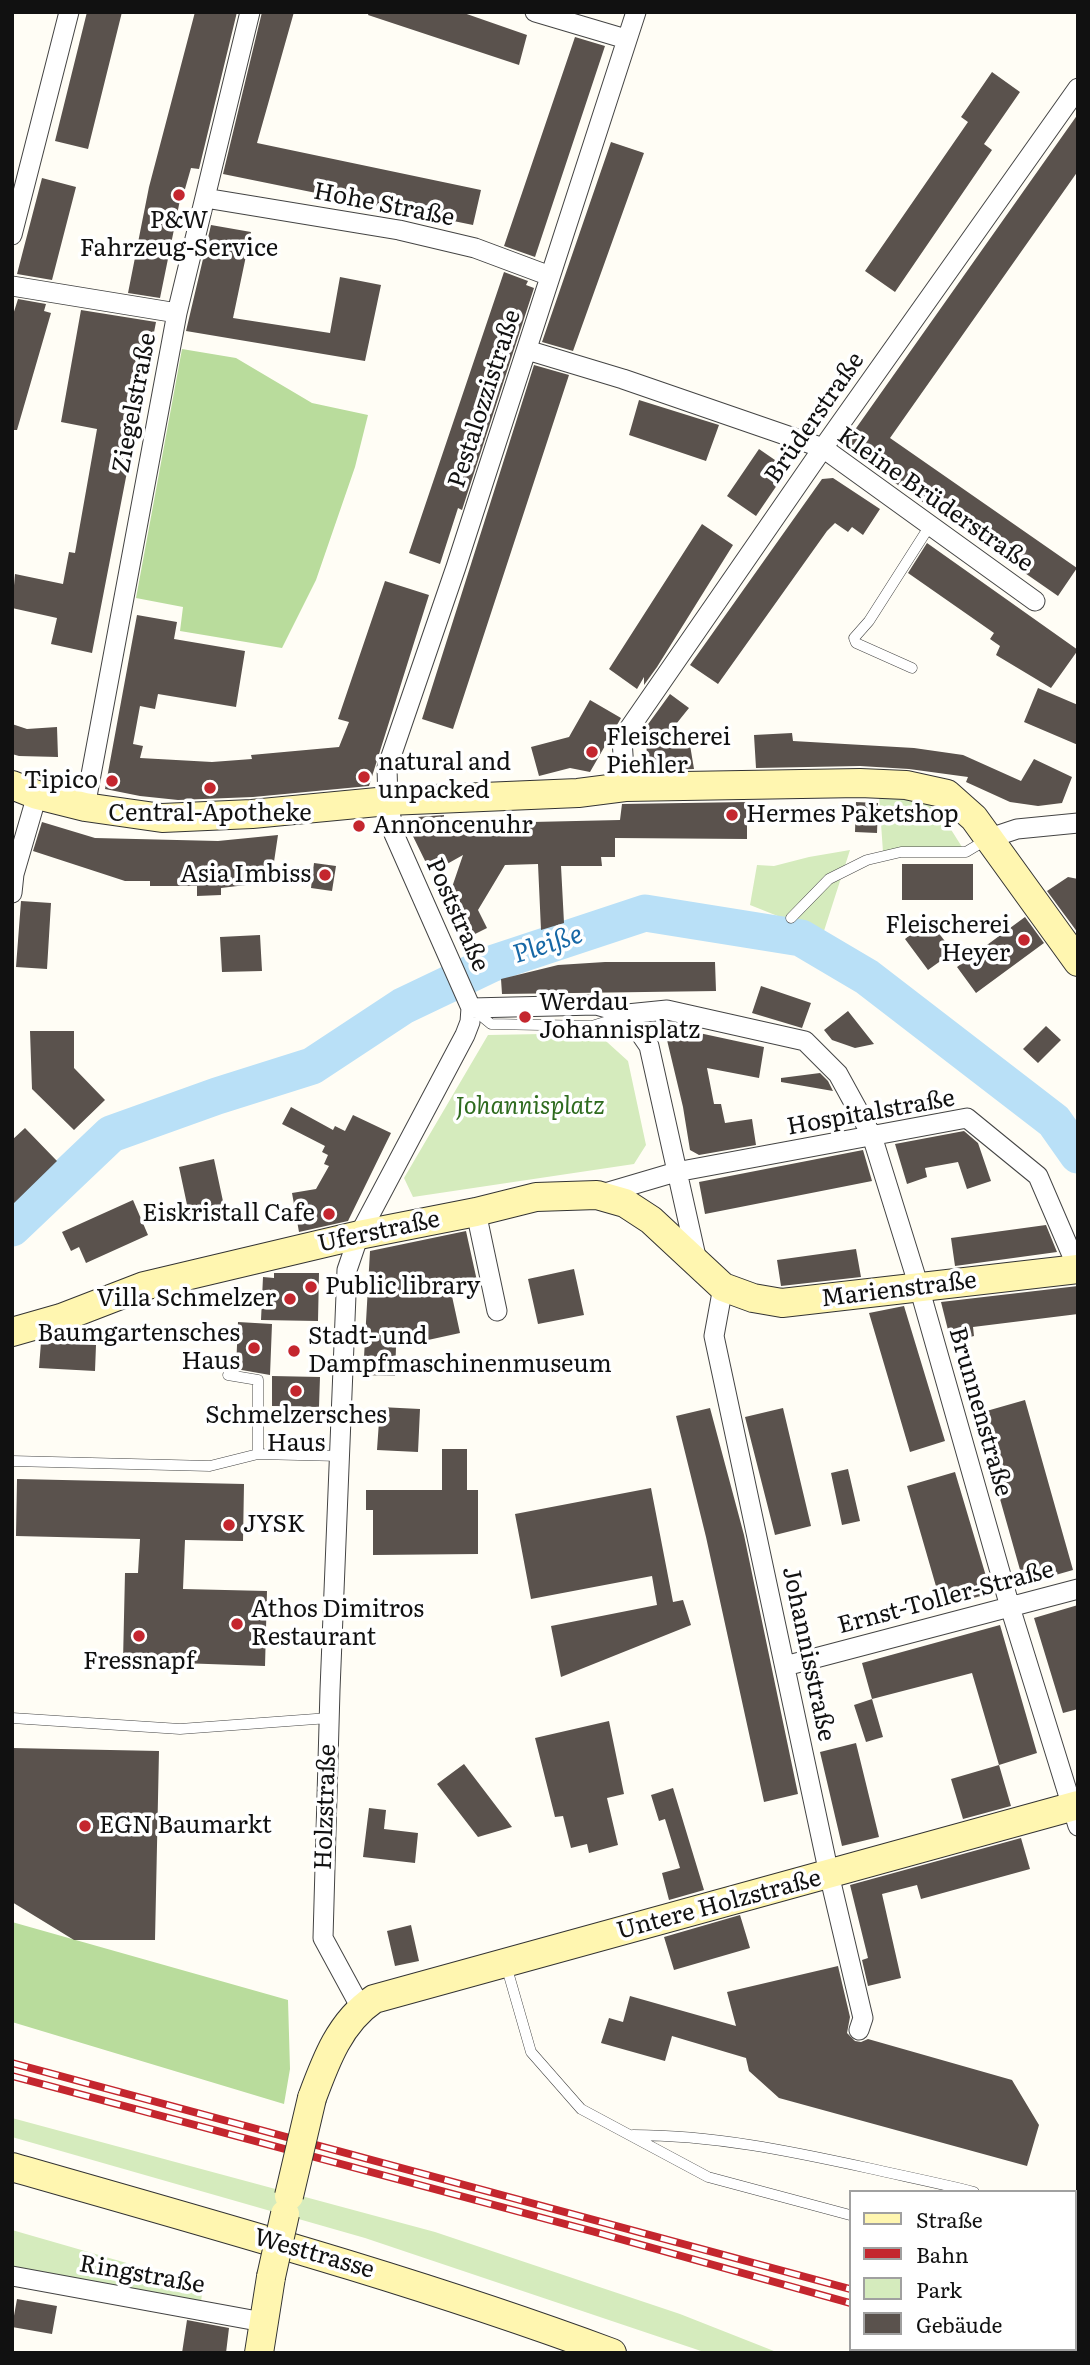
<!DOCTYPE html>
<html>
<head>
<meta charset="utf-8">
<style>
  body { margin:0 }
  #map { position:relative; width:1090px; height:2365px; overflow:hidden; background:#fffdf5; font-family:Literata,serif }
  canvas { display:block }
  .frame { position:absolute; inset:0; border:14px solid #111; pointer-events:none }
  .legend { position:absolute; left:849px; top:2190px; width:228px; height:161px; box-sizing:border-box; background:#fff; border:2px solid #a0a0a0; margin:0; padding:9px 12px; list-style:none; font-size:21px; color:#111 }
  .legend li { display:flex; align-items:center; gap:14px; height:35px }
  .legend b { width:35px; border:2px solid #a0a0a0 }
</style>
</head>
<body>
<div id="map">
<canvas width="1090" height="2365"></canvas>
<div class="frame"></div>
<ul class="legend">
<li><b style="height:9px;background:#fff6b0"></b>Straße</li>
<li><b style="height:9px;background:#c4262e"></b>Bahn</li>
<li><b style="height:19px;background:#d5ebbd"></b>Park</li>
<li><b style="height:19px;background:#5a524d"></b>Gebäude</li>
</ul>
</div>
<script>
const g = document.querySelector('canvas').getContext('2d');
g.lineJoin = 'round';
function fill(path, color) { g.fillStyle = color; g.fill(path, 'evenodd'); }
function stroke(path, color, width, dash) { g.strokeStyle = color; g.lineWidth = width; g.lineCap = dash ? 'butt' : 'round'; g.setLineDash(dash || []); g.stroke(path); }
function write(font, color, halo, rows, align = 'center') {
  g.font = font + ' Literata,serif'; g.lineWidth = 7; g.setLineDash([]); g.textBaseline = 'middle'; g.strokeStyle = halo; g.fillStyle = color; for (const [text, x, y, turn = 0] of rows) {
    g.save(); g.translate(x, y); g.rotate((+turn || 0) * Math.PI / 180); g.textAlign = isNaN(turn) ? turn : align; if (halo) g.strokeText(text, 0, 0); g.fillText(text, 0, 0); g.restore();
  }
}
fill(new Path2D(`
  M879,795l46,6 20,19 17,27 -79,5z
  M850,850l-27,84 -73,-29 7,-40 17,1 35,-9z
  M597,1033l31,28 18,84 -12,19 -221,33 -9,-19 84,-143z
  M12,2118l423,114 245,82 99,39h-72l-342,-115 -353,-101z
  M12,2230l191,55 -3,26 -188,-35z`), '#d5ebbd');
fill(new Path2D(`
  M182,349l54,9 76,45 56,12 -13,52 -39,113 -34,68 -102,-17 3,-24 -47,-9z
  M12,1922l276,78 2,69 -6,35 -272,-82z`), '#b9dc9c');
stroke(new Path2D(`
  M12,1228l99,-94 106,-38 95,-30 91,-60 88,-42 154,-51 156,25 66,39 187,144 24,34`), '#b9e0f7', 37);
fill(new Path2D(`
  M87,12h35l-34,137 -33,-8z
  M195,12h42l-38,157 -8,-1 -8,28 -2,-1 -21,103 -32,-5 21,-106z
  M262,12h32l-37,131 224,47 -8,35 -250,-51z
  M369,12h92l66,23 -8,30 -151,-50z
  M575,37l30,9 -70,211 -31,-11z
  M992,72l28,20 -36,52 8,6 -97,142 -30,-21 103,-149 -7,-5z
  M1078,114v57l-188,267 187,130 -19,28 -209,-145 -2,-10z
  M611,142l33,11 -71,198 -31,-9z
  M42,178l34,9 -24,93 -35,-6z
  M211,225l40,7 -18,86 97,15 10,-56 41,8 -16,76 -179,-30z
  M504,272l24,9 -2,4 8,3 -72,222 -4,-2 -18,56 -31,-11z
  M18,299l28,5 -2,7 7,2 -34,117h-5v-112z
  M81,310l75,12 -64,331 -41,-9 6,-26 -45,-10 3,-34 48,10 6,-32 6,1 22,-124 -36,-7z
  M534,365l35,10 -116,354 -31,-10z
  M639,400l80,25 -13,36 -77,-26z
  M759,449l29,20 -32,47 -29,-20z
  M833,478l47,31 -17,26 -11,-8 -4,5 -13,-9 -8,8 -109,153 -28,-19 132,-186z
  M702,524l31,21 -76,122 -13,18v-8l-7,12 -28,-20z
  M927,543l151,107 -27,38 -55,-33 4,-9 -10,-7 4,-6 -86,-60z
  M385,581l44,14 -60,191 -116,11 -75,3 -38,-4 -35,-7 32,-174 40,7 -3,17 71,12 -9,56 -78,-13 -3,15 -15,-3 -7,38 10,2 -3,12 72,4 40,-3 -1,-4 88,-8 10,-25 -11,-3z
  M1038,688l40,17v40l-54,-23z
  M670,694l19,14 -25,31h25l5,30 -43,1 -4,-5 -1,-38z
  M590,700l31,18 -31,54 -20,-4 -31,8 -8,-29 38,-10z
  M12,724l15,5 30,-2 1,30 -39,-1 -7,-2z
  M792,733l1,8 121,7 49,7 58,26 13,-22 38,18 -10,26 -24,3 -28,-4 -44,-20 2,-5 -59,-8 -49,-3 -104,2 -2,-33z
  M747,802v37l-132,-1v19h-14l1,9h-41l3,57 -23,7 -3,-66 -33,1 -27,45 9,18 -24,12 -20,-36 6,-8 14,-41 -32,18 -27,-55 40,-3v9l176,-4 2,-16z
  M856,802l22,1 -1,30 -22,-1z
  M42,822l53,16 123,3 60,-6 -7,47 -50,6v7l-24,1v-10h-47v-5h-25l-92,-30z
  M314,863l22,3 -4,25 -21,-3z
  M902,864h71v36h-71z
  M1068,877l10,2v54l-31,-42z
  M21,901l30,2 -4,66 -31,-2z
  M1025,917l19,26 -68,50 -19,-26z
  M929,920l24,32 -25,18 -23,-31z
  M260,935l2,36 -40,1 -2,-35z
  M605,962h110l1,29 -214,3 -1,-15 57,-14z
  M761,986l50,17 -9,25 -50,-15z
  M848,1011l26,33 -19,4 -23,-8 -8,-10z
  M1046,1026l15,14 -23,23 -15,-14z
  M676,1028l88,19 -5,31 -52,-10 7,36h7l4,19 27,-4 4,26 -57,10 -9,-5 -7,-43 -16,-67z
  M30,1031h44v37l31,32 -31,30 -42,-41z
  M820,1073l8,8 5,10 -52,-9v-4z
  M291,1107l42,23 2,-4 10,5 8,-16 38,18 -43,88 -49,11 -7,-39 24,-4 13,-23 -5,-2 4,-9 -6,-3 3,-6 -43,-22z
  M25,1128l32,33 -45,44v-65z
  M964,1131l14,12 13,38 -24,8 -9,-27 -33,6 2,9 -20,7 -12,-40z
  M863,1150l9,31 -167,33 -6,-32z
  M214,1159l10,47 -35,8 -10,-47z
  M133,1200l15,35 -62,28 -7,-16 -8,4 -9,-19z
  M1046,1225l11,27 -102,14 -4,-28z
  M466,1231l11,50 -27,6 10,46 -64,14 -1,29 -32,-1 7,-124z
  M856,1249l5,28 -80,9 -4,-26z
  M574,1269l10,46 -46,9 -10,-45z
  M274,1273h45l-1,48 -57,-1 2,-43 11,1z
  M1078,1286v28l-105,13 1,9 -23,6 -10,-40z
  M904,1306l41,135 -35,11 -41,-139z
  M238,1322l34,2 -2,51 -34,-6z
  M41,1342l55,3 -1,26 -56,-3z
  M272,1376l48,1 -1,30 -47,-1z
  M1025,1400l48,170 -49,14 -48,-170z
  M380,1407l40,2 -2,43 -41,-2z
  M710,1408l34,127 54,259 -34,8 -58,-265 -30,-121z
  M783,1408l28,118 -36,9 -30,-118z
  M442,1449h25v41h11v64l-105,1v-45h-7v-20h76z
  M848,1469l12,52 -18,4 -11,-52z
  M955,1472l36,121 -49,14 -35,-121z
  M17,1479l227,5 -1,57 -58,-1 -2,49 84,2 -2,75 -142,-5 2,-88h13l2,-34 -124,-3z
  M651,1488l22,114 10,-2 8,25 -130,52 -10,-51 106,-21 -5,-29 -121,23 -16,-85z
  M1078,1605v104l-15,4 -29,-95z
  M1000,1625l37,128 -38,12 -27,-92 -100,26 -10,-36z
  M872,1699l11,38 -17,5 -12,-37z
  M609,1721l15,73 -17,4 11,47 -29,8 -2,-9 -16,4 -8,-32 -8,1 -20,-79z
  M856,1743l23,94 -37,9 -22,-94z
  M12,1748l147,3 -4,189h-81l-62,-38z
  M464,1764l48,63 -34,10 -41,-53z
  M999,1765l12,41 -48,13 -12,-40z
  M673,1788l31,102 -35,10 -7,-27 18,-5 -15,-49 -6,2 -8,-26z
  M369,1808l17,2 -2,19 34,4 -3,30 -52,-6z
  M1021,1838l9,31 -109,30 -4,-14 -35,9 19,84 -33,8 -6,-26 6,-2 -18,-73z
  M740,1915l10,33 -76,22 -10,-33z
  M411,1925l8,36 -24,5 -8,-35z
  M838,1966l12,51 -3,16 8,8 6,1 7,-3 144,41 27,45 -12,41 -248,-68 -30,-27 -3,-13 -74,-22 -7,25 -64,-18 8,-25 14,4 7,-26 106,30 -9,-34z
  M17,2299l40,7 -5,28 -40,-7z
  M187,2320l42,8 -3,25h-44z`), '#5a524d');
const lane = new Path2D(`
  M912,668l-56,-25 -2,-5 15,-17 60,-94
  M791,918l38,-39 38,-19 34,-8h65l20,-12
  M474,1010l17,14 101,2 32,-10
  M228,1375l30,5v74
  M12,1461l198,5 48,-12 82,2
  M12,1718l168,11 149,-11
  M506,1965l25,87 50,57 127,68 142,38
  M633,2135c80,0 157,16 235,33 35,8 71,15 106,24
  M1074,2219h4
  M1074,2276l4,1`);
const street = new Path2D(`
  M535,12l91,27
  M205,198l194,32 76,18 75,28
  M12,235l57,-223
  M12,286l165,27
  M527,350l96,29 200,69 212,153
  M625,787l-3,-48 201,-291 255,-360
  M85,807l92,-494 73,-301
  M990,838l27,-9 61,-6
  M12,893l2,-19 23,-79
  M471,1008l125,-3 31,9 22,32 48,215
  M627,1014l40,-4 138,31 33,33 34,62 47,151 91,320 68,219
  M598,1195l78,-23 291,-54 71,58 40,93
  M476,1212l21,99
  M723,1287l-9,49 115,538 34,144 -4,12
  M785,1666l293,-77
  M361,2008l-38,-70 7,-248 17,-420 12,-35 106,-200 5,-13 1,-14 -77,-174 -6,-33 -1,-33 69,-201 180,-555
  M12,2276l251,46`);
const secondary = new Path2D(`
  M12,785l25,10 48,12 77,11 90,-4 136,-13 190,-8 47,-6 235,-4 46,2 41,9 27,24 104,144
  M12,1332l49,-14 83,-32 215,-51 117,-23 60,-15 61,-2 28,8 26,17 72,67 30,11 29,5 296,-34
  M312,2098c14,-38 28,-76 62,-99l704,-194
  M12,2167c202,58 403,113 600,186
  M259,2353l12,-76`);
stroke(lane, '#444', 11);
stroke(street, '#444', 21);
stroke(secondary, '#333', 30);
stroke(lane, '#fff', 10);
stroke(street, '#fff', 19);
stroke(secondary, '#fff6b0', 28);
const rail = new Path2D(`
  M12,2063l838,226
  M12,2076l583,156 255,71
  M1015,2349l13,4
  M1068,2349l10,3`);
stroke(rail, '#c4262e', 8);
stroke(rail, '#fff', 5, [16]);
const secondaryBridge = new Path2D(`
  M289,2196l23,-98
  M271,2277l14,-63`);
stroke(secondaryBridge, '#333', 30, []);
stroke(secondaryBridge, '#fff6b0', 28);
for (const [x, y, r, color] of [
  [179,195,7,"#c4262e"],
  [592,752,7,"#c4262e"],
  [364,777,7,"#c4262e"],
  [112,781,7,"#c4262e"],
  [210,788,7,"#c4262e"],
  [732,815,7,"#c4262e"],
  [359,826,7,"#c4262e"],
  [325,875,7,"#c4262e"],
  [1024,940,7,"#c4262e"],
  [525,1017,7,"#c4262e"],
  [329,1214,7,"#c4262e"],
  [311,1287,7,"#c4262e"],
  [290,1299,7,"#c4262e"],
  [254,1348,7,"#c4262e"],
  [294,1351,7,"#c4262e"],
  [296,1391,7,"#c4262e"],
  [229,1525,7,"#c4262e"],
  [237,1624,7,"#c4262e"],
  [139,1636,7,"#c4262e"],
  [85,1826,7,"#c4262e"]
]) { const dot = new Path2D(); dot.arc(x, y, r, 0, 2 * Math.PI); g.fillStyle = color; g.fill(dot); stroke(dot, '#fff', 2.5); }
write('24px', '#111', '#fff', [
  ["Hohe Straße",384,205,11],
  ["Pestalozzistraße",485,399,-72],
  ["Ziegelstraße",135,403,-79],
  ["Brüderstraße",815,418,-55],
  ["Kleine Brüderstraße",935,500,35],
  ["Poststraße",457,915,66],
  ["Hospitalstraße",871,1113,-10],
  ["Uferstraße",379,1232,-12],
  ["Marienstraße",899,1290,-7],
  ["Brunnenstraße",980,1412,74],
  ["Ernst-Toller-Straße",946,1598,-15],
  ["Johannisstraße",808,1654,78],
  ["Holzstraße",326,1807,-88],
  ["Untere Holzstraße",719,1905,-15],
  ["Westtrasse",314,2254,16],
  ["Ringstraße",142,2275,10]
]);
write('24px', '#111', '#fff', [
  ["P&W",179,221,"center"],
  ["Fahrzeug-Service",179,249,"center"],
  ["Fleischerei",606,738],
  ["Piehler",606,766],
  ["natural and",378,763],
  ["unpacked",378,791],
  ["Tipico",98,781,"right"],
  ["Central-Apotheke",210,814,"center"],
  ["Hermes Paketshop",746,815],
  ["Annoncenuhr",373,826],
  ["Asia Imbiss",311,875,"right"],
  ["Fleischerei",1010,926,"right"],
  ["Heyer",1010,954,"right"],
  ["Werdau",539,1003],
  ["Johannisplatz",539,1031],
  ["Eiskristall Cafe",315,1214,"right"],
  ["Public library",325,1287],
  ["Villa Schmelzer",276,1299,"right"],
  ["Baumgartensches",240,1334,"right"],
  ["Haus",240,1362,"right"],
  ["Stadt- und",308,1337],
  ["Dampfmaschinenmuseum",308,1365],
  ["Schmelzersches",296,1416,"center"],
  ["Haus",296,1444,"center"],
  ["JYSK",243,1525],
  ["Athos Dimitros",251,1610],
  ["Restaurant",251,1638],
  ["Fressnapf",139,1662,"center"],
  ["EGN Baumarkt",99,1826]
], 'left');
write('italic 24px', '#2f6b1f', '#fff', [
  ["Johannisplatz",530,1107]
]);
write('italic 26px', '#1768a6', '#fff', [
  ["Pleiße",548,945,-18]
]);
</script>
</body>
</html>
